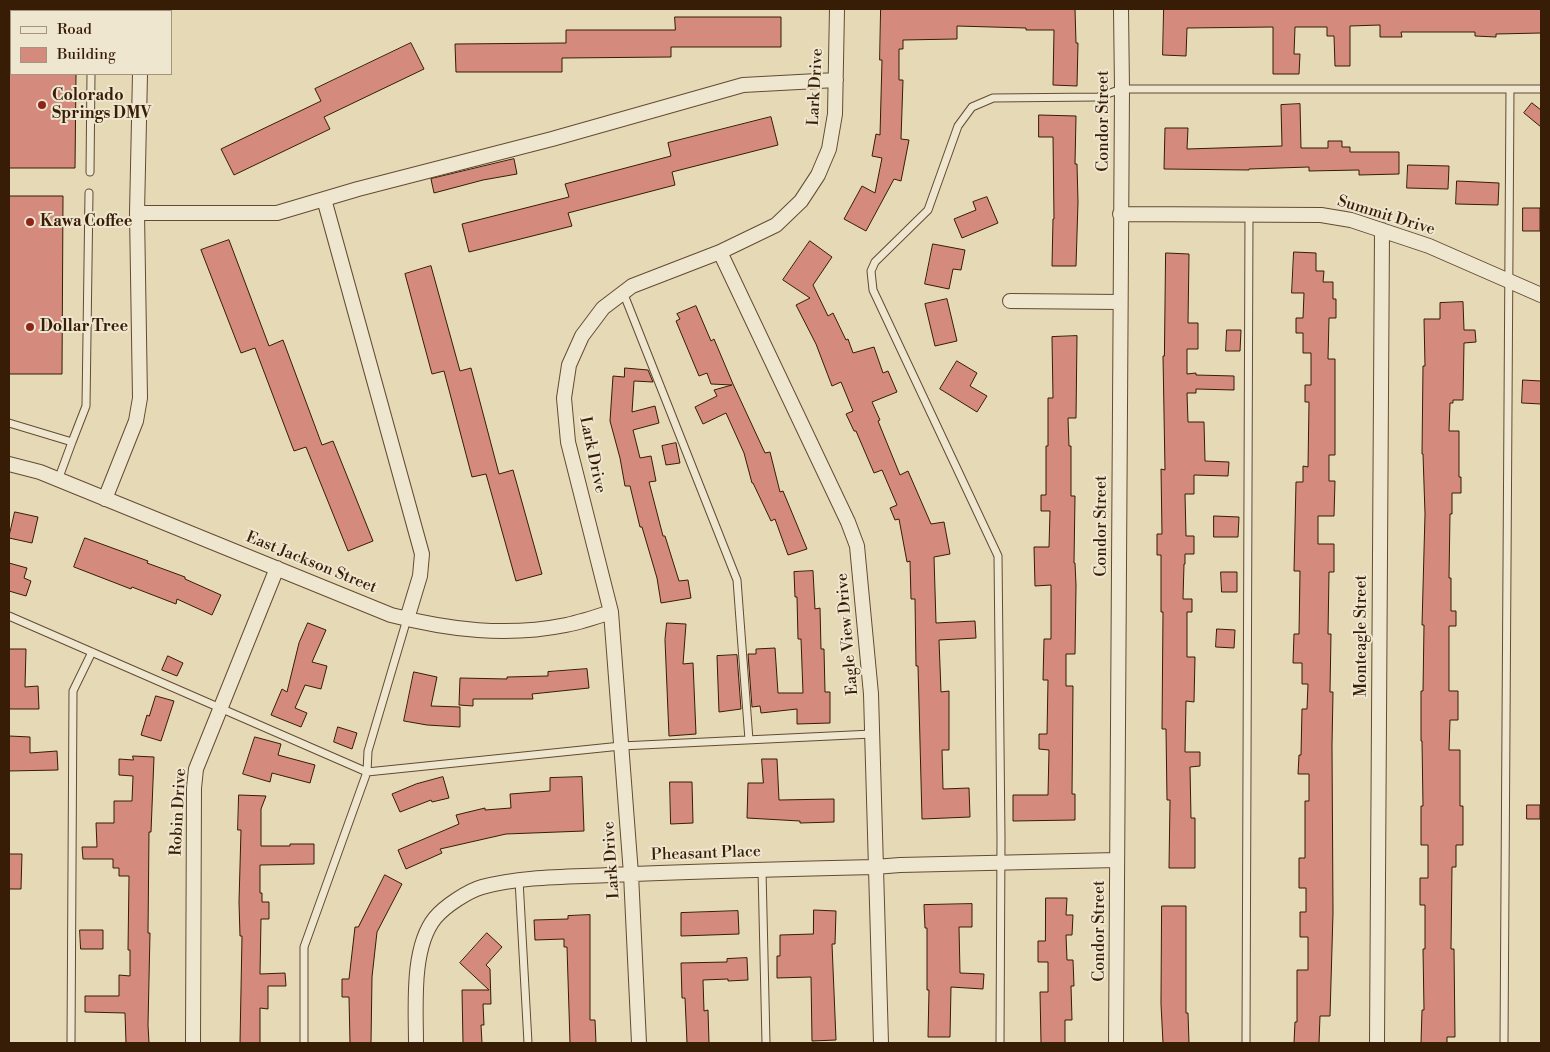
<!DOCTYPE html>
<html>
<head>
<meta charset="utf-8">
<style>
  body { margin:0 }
  #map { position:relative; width:1550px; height:1052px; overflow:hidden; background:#e6d9b6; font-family:"Libre Bodoni",serif }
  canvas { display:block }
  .frame { position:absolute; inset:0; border:10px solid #371c06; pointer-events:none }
  .legend { position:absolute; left:10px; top:10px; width:162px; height:65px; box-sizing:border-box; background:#efe6d0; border:1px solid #a5957f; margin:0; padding:6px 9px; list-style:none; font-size:15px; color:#371c06 }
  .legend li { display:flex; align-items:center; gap:10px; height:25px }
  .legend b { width:25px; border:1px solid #a5957f }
</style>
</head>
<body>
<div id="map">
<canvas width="1550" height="1052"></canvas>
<div class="frame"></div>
<ul class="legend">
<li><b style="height:6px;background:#efe6d0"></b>Road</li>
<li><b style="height:14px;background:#d48a7d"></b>Building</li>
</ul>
</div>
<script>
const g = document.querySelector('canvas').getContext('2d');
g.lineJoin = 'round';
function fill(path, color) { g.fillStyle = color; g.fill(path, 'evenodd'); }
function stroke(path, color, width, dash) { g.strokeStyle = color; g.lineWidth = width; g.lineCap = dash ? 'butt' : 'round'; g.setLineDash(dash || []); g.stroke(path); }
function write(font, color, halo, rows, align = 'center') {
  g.font = font + ' "Libre Bodoni",serif'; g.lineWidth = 4; g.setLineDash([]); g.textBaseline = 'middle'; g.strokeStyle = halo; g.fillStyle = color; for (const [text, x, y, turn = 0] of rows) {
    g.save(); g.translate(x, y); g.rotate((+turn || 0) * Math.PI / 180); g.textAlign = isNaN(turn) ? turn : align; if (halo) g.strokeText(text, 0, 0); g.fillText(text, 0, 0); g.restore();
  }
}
const building = new Path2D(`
  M881,9h194l1,34h2l-1,43 -24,-1 1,-55h-28v-2l-69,-2v13l-54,1v9h-4v31h4l-2,59 8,1 -8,41 -7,-2 -28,52 -22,-12 18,-33 13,7 7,-35 -10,-2 4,-22 4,1 2,-75h-2z
  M1164,9h377v24l-45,1v3l-21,-1v-4h-74l1,5h-22v-12l-30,1v40h-15l-1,-30h-7v-9h-32l-1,27h6l-1,20h-26v-47l-86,1 -1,28 -23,-1z
  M675,17h106v30h-110v10l-109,1v14h-106l-1,-28 111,-1v-13h109z
  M411,43l13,26 -100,48 6,12 -96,46 -13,-26 100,-48 -6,-12z
  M9,74h67l-1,94h-66z
  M1532,103l9,7v17l-17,-14z
  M1300,104l1,44h27v-7h14v6h8v5h49v22l-40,1v-5l-50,1v-4l-60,2v1l-85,-1 1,-41h23l-1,21 95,-3 -1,-41z
  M1039,115l37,1 -1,48h2l1,38 -2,64h-24l1,-47h1l-1,-82h-14z
  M771,117l7,28 -106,27 3,13 -107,28 4,13 -103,26 -7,-28 107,-27 -4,-13 106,-28 -3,-13z
  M514,159l3,15 -34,6 -49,13 -3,-14z
  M1408,165l41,1 -1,23 -41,-1z
  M1457,181l42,2 -1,22 -42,-1z
  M9,196h54l-1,178h-53z
  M987,197l11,26 -36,15 -8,-19 22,-9 -3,-8z
  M1523,208h17v23h-17z
  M229,240l40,106 14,-6 39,105 11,-4 40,100 -25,10 -42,-104 -12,4 -39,-103 -14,5 -40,-103z
  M810,241l22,16 -19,28 15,31 5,-3 13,27 2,-1 5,14 21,-6 9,26 5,-2 9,21 -25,10 8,18 -2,1 22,54 8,-4 23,53 13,-2 6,32 -16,3 2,66 39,-2 1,17 -37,2 2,52 8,-1v59h-7l1,39 26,-1 1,29 -48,2 -4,-153h-2l-1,-67h-4l-1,-38 -3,1 -8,-43 -4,1 -5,-12 7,-3 -15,-35 -8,3 -18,-42h-2l-8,-17 7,-3 -12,-29 -9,4 -16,-42 -20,-39 14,-7 -27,-18z
  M933,244l32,6 -4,20 -8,-1 -4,20 -24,-5z
  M1294,252l22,1v18h8l-1,11h10v17h3v19h-7l-1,41h7v96h-6v26h6l-1,35h-16v28h16v28h-5l-1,62h3l-1,58h3l-1,53 1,168 -3,103h-10l-1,27h-25l1,-21h2v-52h11v-33h-8v-25h6v-24h-7v-30h6v-57h4v-27h-11l1,-19h2l1,-46h5l1,-25h-6v-21h-9l1,-29h5l1,-63h-6l2,-89h7v-16l5,1 1,-65h-4v-17h6v-32h-8v-20h-7v-15h7l1,-25h-12z
  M1166,253l23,1 -1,69h10v26h-11v25l9,-1v2l38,1v14l-38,-1v4h-9l1,29h16l1,39 24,1 -1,14 -34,-1v19h-9l1,42h8v18h-9v10h-1l-1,35h9v13h-5v45h8l-1,45 -8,-1 -1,51h15v14l-10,1 1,51h4v50h-26l1,-68h-3l-1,-71h-4l1,-117h-2v-57h-4v-21h5l-1,-65 4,1 -2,-114h1z
  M431,266l29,105 11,-3 28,106 14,-4 29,104 -26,7 -30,-107 -14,3 -28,-106 -12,3 -27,-100z
  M947,299l10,42 -22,5 -10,-42z
  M1463,302l1,28h11l1,12 -12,1 -1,57h-10v3h-3l-1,28h10v46h2v16h-9v21h-2l-1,64h2v33h5v15h-7v65h9v29h-8l-1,30h11v56h3v39h-7v22h-4l-1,82h3l1,88h-8v6h-26l1,-33h2l-1,-61h2v-44h-5v-27h8v-33h-7v-39h2l-1,-65h-1v-50h2l1,-66h-2l3,-111 -2,-60h-1l1,-88h2l-1,-47h16v-16z
  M696,306l15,35 3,-2 19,45 32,69 5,-1 10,40 3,-1 24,58 -19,6 -13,-36 -4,2 -18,-38h-1l-8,-30 -18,-40 -23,11 -8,-17 22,-11 -3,-6 18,-5 -21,-1 -4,-11 -8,3 -23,-55 4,-2 -3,-5z
  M1227,330h14l-1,21h-14z
  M1077,336l-1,82h-8l1,28h2v50h4l-1,67h1l1,22 -1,69h-9v32h7l-1,108h3v26l-62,1v-26h35l1,-45 -10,-1v-15h8l1,-54h-5l1,-41h7v-54l-16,1 -1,-39h15l1,-36h-9v-16h5v-49h2v-48h5l-1,-61z
  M957,361l20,12 -7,13 17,10 -10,16 -37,-23z
  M625,368l23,2 5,12 -19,-1 -2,31 23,-6 4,17 -26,7 7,28 11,-2 5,25 -7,1 14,54h2l14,45 9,-1 3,18 -30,5 -4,-25 -15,-51h-2l-10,-41h-5l-5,-28 -10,-37 3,-45 11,1z
  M1523,380l18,1v23l-19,-1z
  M676,443l4,20 -14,2 -4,-19z
  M15,512l23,5 -6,26 -23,-5z
  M1214,516l25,1 -1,20h-24z
  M85,538l63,23 -1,2 38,14v2l36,16 -9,20 -35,-16 -1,5 -44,-17 -1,2 -57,-22z
  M9,563l18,5 -3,10 7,3 -5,15 -17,-5z
  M813,571l2,38 5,-1 1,41h3l1,43h5v31l-33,1v-15l-36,4 -1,-7 -8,1 -4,-53h8v-5l19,-1 3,45h25l-2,-54h-3l-1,-42h-2l-1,-25z
  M1221,572h16v20h-15z
  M308,623l18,7 -14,32 15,4 -6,23 -16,-4 -10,23 12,5 -6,14 -30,-12 11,-26 5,3 12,-49z
  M667,623l19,1 -3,40 10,-1 3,71 -27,2 -4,-96z
  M1217,629l18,1 -1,18 -18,-1z
  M9,649h17l-1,38 13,-1 1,23h-30z
  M737,655l4,54 -22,3 -2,-56z
  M168,656l15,7 -6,13 -15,-6z
  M587,669l2,19 -57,6 1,5h-60v7l-14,-1 1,-27 47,1v-2l41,-1v-4z
  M414,672l23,5 -6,29 29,1v20l-33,-2 -23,-4z
  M156,696l18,5 -13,40 -20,-6 6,-20 2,1z
  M338,727l19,6 -5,16 -18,-7z
  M9,736l21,1v16l27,-2 1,19 -49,1z
  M255,737l26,7 -3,11 37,10 -5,18 -38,-10 -2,9 -27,-8z
  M133,756l21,1 -3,75h-2l-1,101h2l-2,92 1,18h-23l-1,-30 -40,-1v-16h34v-21l11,1v-26h-2l1,-74h-10v-8h-6v-9h-30l-1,-12h15l-1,-24h18v-22h18l1,-25 -14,-1v-16l14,1z
  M762,759h15l2,41 55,-1v23l-34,1v-2l-53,-3 1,-35h15z
  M443,777l6,21 -17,4 -1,-2 -31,12 -8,-18 24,-10z
  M582,777l2,54 -78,3 -66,15 2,4 -36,16 -8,-19 61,-26 -3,-9 29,-7v2l26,-2 -1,-14 40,-3v-13z
  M670,782h22l1,41 -22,1z
  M239,795l27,1 -5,13v37h29v-2h24v20l-54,1v28h2v9h7v17h-8l-1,55 25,-1 1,13h-18v23l-8,-1v35h-20l2,-107h-2l-1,-34 2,-72h-3z
  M1527,805h13v14h-13z
  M9,854h13l-1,35h-12z
  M385,875l17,9 -25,48 -5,45 -1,66h-21l-1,-46h-7v-18h7l6,-52h3z
  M1046,898h21l-1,17h7l-1,20h-6l1,25h6l1,26h-3l1,34h-7v23h-24l-1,-51h8v-30h-10v-21h7z
  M972,904v23h-13l1,46 24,1 -1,15 -32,-2 -1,50h-22l1,-47h-2v-62h-2l-1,-23z
  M1162,906h24v107h2l1,30h-26l-2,-39z
  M814,910l22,1 -1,33h-3l4,96 -24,1 -1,-64 -34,1v-22h3v-21l33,-1z
  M738,911l1,23 -58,2v-23z
  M590,915v105h5l1,23h-26l-3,-96h-3v-8l-29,1 -1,-20 34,-1v-3z
  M80,930h23v19h-22z
  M487,933l15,14 -16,18 4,4 1,35h-8l1,21h-3l1,18h-19l-1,-53h27l-29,-27z
  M747,958l1,22 -20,1v-2l-25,1 1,31 4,-1 1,33h-22l-2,-45h-3l-1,-35 46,-1v-3z`);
fill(building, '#d48a7d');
stroke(building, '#371c06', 1);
const lane = new Path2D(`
  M90,9v2
  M90,172l1,-98
  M623,292l114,288 12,160
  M9,423l63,19 14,-36 3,-213
  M58,480l14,-38
  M9,616l358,156 254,-26 251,-12
  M762,870l4,173
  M519,880l9,163
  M71,1043l2,-352 19,-39
  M304,1043v-96l63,-175 1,-21 39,-132
  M1000,1043l1,-205 -3,-282 -125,-266 -2,-19 4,-9 53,-52 30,-84 14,-19 21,-9 105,-1 24,-8h419
  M1246,1043l3,-829
  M1504,1043l6,-954`);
const street = new Path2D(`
  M141,11v-2
  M324,199l98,355 -2,22 -13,43
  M137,213h140l81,-24 194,-50 191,-54 93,-5
  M1120,214l201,1 30,5 78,26 112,49
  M720,252l128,270 9,24 14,148 10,349
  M1010,301l110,1
  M9,464l31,8 351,143c58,15 116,22 175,10 15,-3 30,-8 45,-13
  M105,499l31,-78 4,-23 -3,-185 3,-139
  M193,1043l1,-255 2,-19 81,-201
  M416,1043c0,-36 -5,-95 19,-125 10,-12 33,-27 47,-31 41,-11 86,-10 128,-12 89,-4 177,-6 265,-8l25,-2 217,-5
  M639,1043l-8,-169 -20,-262 -43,-170 -4,-44 5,-33 13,-29 21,-28 29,-22 88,-34 56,-27 25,-24 17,-26 11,-26 6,-35 2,-105
  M1116,1043l6,-954 -1,-80
  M1377,1043l5,-813`);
stroke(lane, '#634b32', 9);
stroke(street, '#634b32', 16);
stroke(lane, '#efe6d0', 7);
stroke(street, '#efe6d0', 14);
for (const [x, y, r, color] of [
  [42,105,5,"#8f2418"],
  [30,222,5,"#8f2418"],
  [30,327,5,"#8f2418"]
]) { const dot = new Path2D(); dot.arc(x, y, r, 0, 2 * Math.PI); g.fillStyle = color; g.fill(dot); stroke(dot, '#efe6d0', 2); }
write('16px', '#371c06', '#efe6d0', [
  ["Lark Drive",816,87,-87],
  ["Condor Street",1104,121,-90],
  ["Summit Drive",1386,216,17],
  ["Lark Drive",592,455,78],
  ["Condor Street",1102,526,-90],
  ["East Jackson Street",311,563,22],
  ["Eagle View Drive",848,634,-95],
  ["Monteagle Street",1362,636,-90],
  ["Robin Drive",179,812,-87],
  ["Pheasant Place",706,854,-2],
  ["Lark Drive",612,860,-94],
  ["Condor Street",1100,931,-90]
]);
write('bold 16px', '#371c06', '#efe6d0', [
  ["Colorado",52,96],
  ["Springs DMV",52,114],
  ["Kawa Coffee",40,222],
  ["Dollar Tree",40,327]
], 'left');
</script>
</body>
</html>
